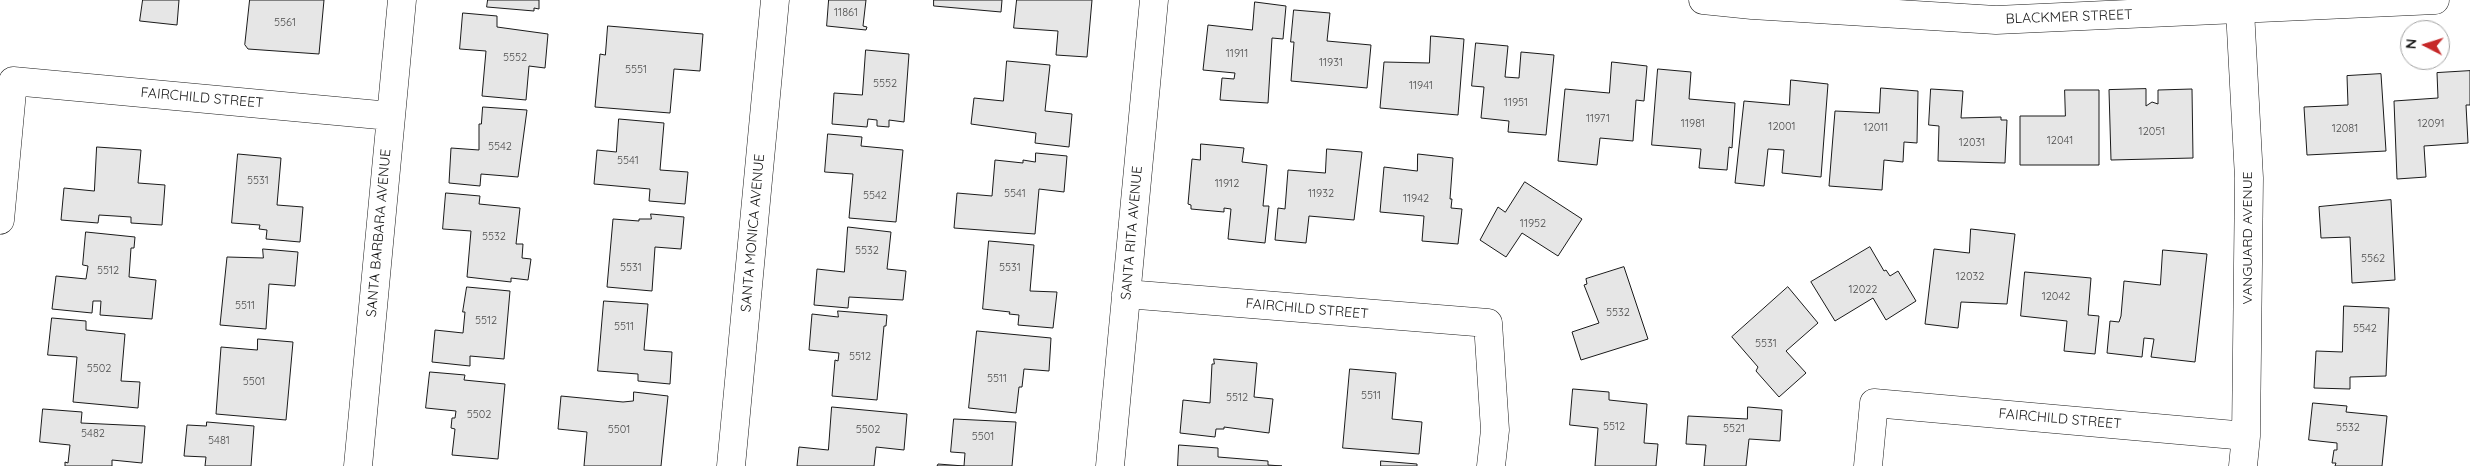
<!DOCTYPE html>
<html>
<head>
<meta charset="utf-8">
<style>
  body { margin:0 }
  #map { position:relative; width:2470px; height:466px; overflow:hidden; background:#fff; font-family:Quicksand,sans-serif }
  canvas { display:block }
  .north { position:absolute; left:2400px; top:20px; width:50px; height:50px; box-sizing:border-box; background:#fff; border:1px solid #a3a3a3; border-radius:50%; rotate:275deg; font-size:14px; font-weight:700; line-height:20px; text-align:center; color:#1a1a1a }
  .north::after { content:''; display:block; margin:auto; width:18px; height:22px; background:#c62828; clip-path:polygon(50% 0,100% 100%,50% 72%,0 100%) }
</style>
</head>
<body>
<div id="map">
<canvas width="2470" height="466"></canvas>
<div class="north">N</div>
</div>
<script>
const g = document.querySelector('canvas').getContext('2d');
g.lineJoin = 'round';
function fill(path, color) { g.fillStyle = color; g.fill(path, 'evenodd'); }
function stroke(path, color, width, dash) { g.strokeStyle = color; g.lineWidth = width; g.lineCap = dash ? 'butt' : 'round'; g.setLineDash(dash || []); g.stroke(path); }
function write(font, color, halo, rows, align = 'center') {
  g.font = font + ' Quicksand,sans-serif'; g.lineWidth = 4; g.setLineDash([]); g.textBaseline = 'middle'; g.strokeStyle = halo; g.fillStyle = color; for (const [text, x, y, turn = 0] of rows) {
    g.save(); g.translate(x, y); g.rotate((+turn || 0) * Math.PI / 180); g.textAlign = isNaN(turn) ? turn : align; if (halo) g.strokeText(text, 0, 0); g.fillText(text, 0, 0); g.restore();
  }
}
const building = new Path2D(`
  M143,0h36l-2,25 -37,-4z
  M250,0h74l-5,54 -71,-5 -3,-4z
  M488,0h51v9l-5,-1v3l-47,-4z
  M829,0h37l-3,26 4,1 -1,3 -39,-4z
  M934,0h68l-1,12 -67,-6z
  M1017,0h75l-5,57 -31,-2 2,-24 -44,-3z
  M1255,2l31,4 -3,33 -11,-1 -4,65 -48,-3 2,-22 12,1 1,-6 -32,-3 5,-45 44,5z
  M1294,10l36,3 -3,28 44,4 -4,43 -76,-7 3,-39h-3z
  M463,13l34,3v11l51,7 -3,34 -16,-2 -3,34 -44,-4 4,-45 -26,-2z
  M608,26l95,8 -3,37 -26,-2 -4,44 -75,-6 5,-53 5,1z
  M1431,36l33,3 -6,76 -78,-7 4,-46 45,1z
  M1476,43l32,3 -3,31 14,1 2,-26 33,3 -8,80 -38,-3 1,-11 -28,-3 3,-31 -12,-1z
  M866,50l43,4 -5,68 -15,-2v7l-12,-1v-6l-9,-1 -1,8 -35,-3 2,-31 28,2z
  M1007,61l43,4 -5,46 27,3 -3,33 -34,-4 1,-10 -65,-9 3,-26 29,3z
  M1612,62l35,4 -3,35 -8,-1 -3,41 -33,-3 -3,27 -39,-4 7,-72 44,4z
  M1658,69l33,3 -2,27 46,4 -3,45 -3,-1 -2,23 -28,-2 2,-19 -49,-4z
  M2470,71v34h-4l2,38 -44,3 2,31 -29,2 -3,-78 44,-3 -1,-25z
  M2381,74l5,77 -79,4 -3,-48 44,-2 -1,-29z
  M1791,80l37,4 -7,93 -39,-4 2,-23 -16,-1 -4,37 -29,-3 9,-82 45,4z
  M1881,88l37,3 -1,52 -13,-1 -1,20 -19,-2 -2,30 -53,-4 6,-75 44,2z
  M1931,89l32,2 -2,27 40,-1v3h6l-2,43 -67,-2 1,-35 -10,-1z
  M2146,89v17l6,-4 6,2v-14l34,-1 1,69 -82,2 -2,-70z
  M2065,90h34v75h-79v-49h45z
  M483,107l44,3 -9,67 -37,-3 -1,12 -31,-3 2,-35 28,2v-26h2z
  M619,119l45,4 -4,47 28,2 -3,32 -36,-3 1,-12 -56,-5 3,-34 19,2z
  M828,134l34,3 -1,9 42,4 -7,72 -47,-4 4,-44 -28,-2z
  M1201,144l43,4 -2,14 25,3 -4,41h6l-4,37 -37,-4 3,-30 -7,-1v4l-33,-3v-4l-3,-1 4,-45 8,1z
  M97,147l44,3 -3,33 27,2 -3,40 -31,-2v-6l-32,-2 -1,8 -37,-3 3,-32 30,3z
  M1327,149l35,3 -8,68 -45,-4 -3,27 -31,-3 3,-32 7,1 3,-39 37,3z
  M1036,153l31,3 -3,36 -25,-3 -4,45 -81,-6 3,-35 35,3 3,-36 28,3v-3l12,2z
  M238,154l43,4 -4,47 26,2 -3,35 -34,-3 1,-9 -8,-1 1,-4 -28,-2z
  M1418,154l35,4 -3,41h2l-1,9 11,1 -4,35 -36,-3 2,-25 -44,-4 4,-45 33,4z
  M1525,182l57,37 -24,37 -36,-23 -16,24 -26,-17 18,-33 7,5z
  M446,193l34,3 -1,8 41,4 -4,36h7l-1,14 9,1 -3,21 -17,-2v4l-44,-5 4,-46 -28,-2z
  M2391,200l4,80 -43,3 -2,-46 -29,1 -2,-31z
  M651,214l33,3 -3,32 -26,-2 -3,44 -45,-4 6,-68 26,2v-2h12z
  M848,227l43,5 -4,37 19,2 -3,29 -54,-3 -1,11 -34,-3 3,-36 27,3z
  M1971,229l44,5 -8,70 -46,-2 -3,26 -33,-4 9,-75 35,4z
  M86,232l49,5 -1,11h-3l-2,29 27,3 -4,39 -52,-4 1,-14h-8l-1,12 -40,-4 4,-33 30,3 2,-13 -5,-1z
  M989,241l45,4 -4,46 27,1 -4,36 -35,-3 1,-10 -10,-1 1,-2 -27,-3z
  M1870,247l14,24 2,-1 4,6 8,-5 18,30 -30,19 -13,-22 -38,23 -24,-39z
  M263,249l35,3 -3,34 -26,-2 -3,45 -46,-4 7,-68 36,1z
  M2163,250l44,4 -12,108 -44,-5 3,-18 -10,-1 -2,19 -35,-4 3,-32 9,1 2,-6 3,-35 36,4z
  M1624,267l24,72 -67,21 -9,-28 27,-9 -15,-38 3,-1 -1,-5z
  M2025,272l66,6 -3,37 11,1 -4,38 -31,-3 3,-30 -46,-5z
  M467,287l43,4 -6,68 -34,-3v10l-38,-4 3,-32 28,3 2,-21h-2z
  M1788,287l30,36 -32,28 20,22 -27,24 -23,-26 2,-4 -26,-30z
  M604,301l44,3 -4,46 28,2 -2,32 -32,-3v-7l-40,-3z
  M2344,306l45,2 -3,68 -36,1v12l-36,-1 2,-37 26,1z
  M838,311l49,4 -1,11h-2l-7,74 -45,-4 3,-36 3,1 1,-8 -30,-3 3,-36 26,3z
  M52,318l34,3v9l39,4 -4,47 19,1 -2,26 -65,-6 4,-45 -29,-2z
  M977,331l74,7 -2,33 -25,-2 -2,18h-3l-3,26 -47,-5z
  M258,339l35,3 -7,78 -70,-6 5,-67 36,3z
  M1214,359l43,4 -3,34 19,2 -4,34 -45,-6v2h-8l-1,8 -35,-4 3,-33 27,3 2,-39h2z
  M1350,369l46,4 -4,46 30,3 -3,32 -76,-6z
  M430,372l35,3 -1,5 41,4 -7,75 -46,-4 3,-26 -4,-1 1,-10h3l1,-7 -30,-3z
  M1573,389l36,3v8l38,4 -3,39 14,1 -2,22h-61l3,-38 -28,-3z
  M634,392l34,4 -7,70h-77l3,-34 -29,-3 3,-33 62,6 10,-1z
  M2313,403l34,3 -1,6 41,4 -5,50h-47l1,-3h-4l2,-13h3v-7l-28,-3z
  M832,407l75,7 -3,36 -28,-3 -2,19h-77l2,-19 29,3z
  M1748,407l34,3 -2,31 -31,-2 -3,27h-42l2,-21 -20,-1 2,-28 59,3z
  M43,409l39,3 -1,11 64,3 -3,37 -30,-3v6h-47v-4l3,1 2,-18 -30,-3z
  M954,419l62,3 -4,44h-75l1,-2 26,2 1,-13 -14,-1z
  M207,422l47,4 -3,40h-46l1,-9 -22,-1 3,-31 19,1z
  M1179,445l39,3v9l50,4v4l14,1h-104z
  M1381,461l36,3v2h-36z`);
fill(building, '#e6e6e6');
stroke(building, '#1a1a1a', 1);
const minor = new Path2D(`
  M2240,10l9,168 -3,258 -3,30
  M0,220l13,-139 377,35
  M1126,294l362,29 7,107 -4,36
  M358,466l44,-466
  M731,466l44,-466
  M1110,466l44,-466
  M1868,466l6,-63 372,33`);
const tertiary = new Path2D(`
  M1703,0l49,5 244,15 439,-20`);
stroke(minor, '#1a1a1a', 29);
stroke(tertiary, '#1a1a1a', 29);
stroke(minor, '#fff', 28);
stroke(tertiary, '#fff', 28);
write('11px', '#4d4d4d', null, [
  ["11861",846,13],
  ["5561",285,23],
  ["11911",1237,54],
  ["5552",515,58],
  ["11931",1331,63],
  ["5551",636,70],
  ["5552",885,84],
  ["11941",1421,86],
  ["11951",1516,103],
  ["11971",1598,119],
  ["11981",1693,124],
  ["12091",2431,124],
  ["12001",1782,127],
  ["12011",1876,128],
  ["12081",2345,129],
  ["12051",2152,132],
  ["12041",2060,141],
  ["12031",1972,143],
  ["5542",500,147],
  ["5541",628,161],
  ["5531",258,181],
  ["11912",1227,184],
  ["5541",1015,194],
  ["11932",1321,194],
  ["5542",875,196],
  ["11942",1416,199],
  ["11952",1533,224],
  ["5532",494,237],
  ["5532",867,251],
  ["5562",2373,259],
  ["5531",631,268],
  ["5531",1010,268],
  ["5512",108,271],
  ["12032",1970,277],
  ["12022",1863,290],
  ["12042",2056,297],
  ["5511",245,306],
  ["5532",1618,313],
  ["5512",486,321],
  ["5511",624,327],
  ["5542",2365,329],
  ["5531",1766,344],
  ["5512",860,357],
  ["5502",99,369],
  ["5511",997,379],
  ["5501",254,382],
  ["5511",1371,396],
  ["5512",1237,398],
  ["5502",479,415],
  ["5512",1614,427],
  ["5532",2348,428],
  ["5521",1734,429],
  ["5501",619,430],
  ["5502",868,430],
  ["5482",93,434],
  ["5501",983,437],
  ["5481",219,441]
]);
write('14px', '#1a1a1a', '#fff', [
  ["BLACKMER STREET",2069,17,-2],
  ["FAIRCHILD STREET",202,98,5],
  ["SANTA BARBARA AVENUE",379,233,-85],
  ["SANTA MONICA AVENUE",753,233,-85],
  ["SANTA RITA AVENUE",1132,233,-85],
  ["VANGUARD AVENUE",2248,238,-90],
  ["FAIRCHILD STREET",1307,309,5],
  ["FAIRCHILD STREET",2060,419,5]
]);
</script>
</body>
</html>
